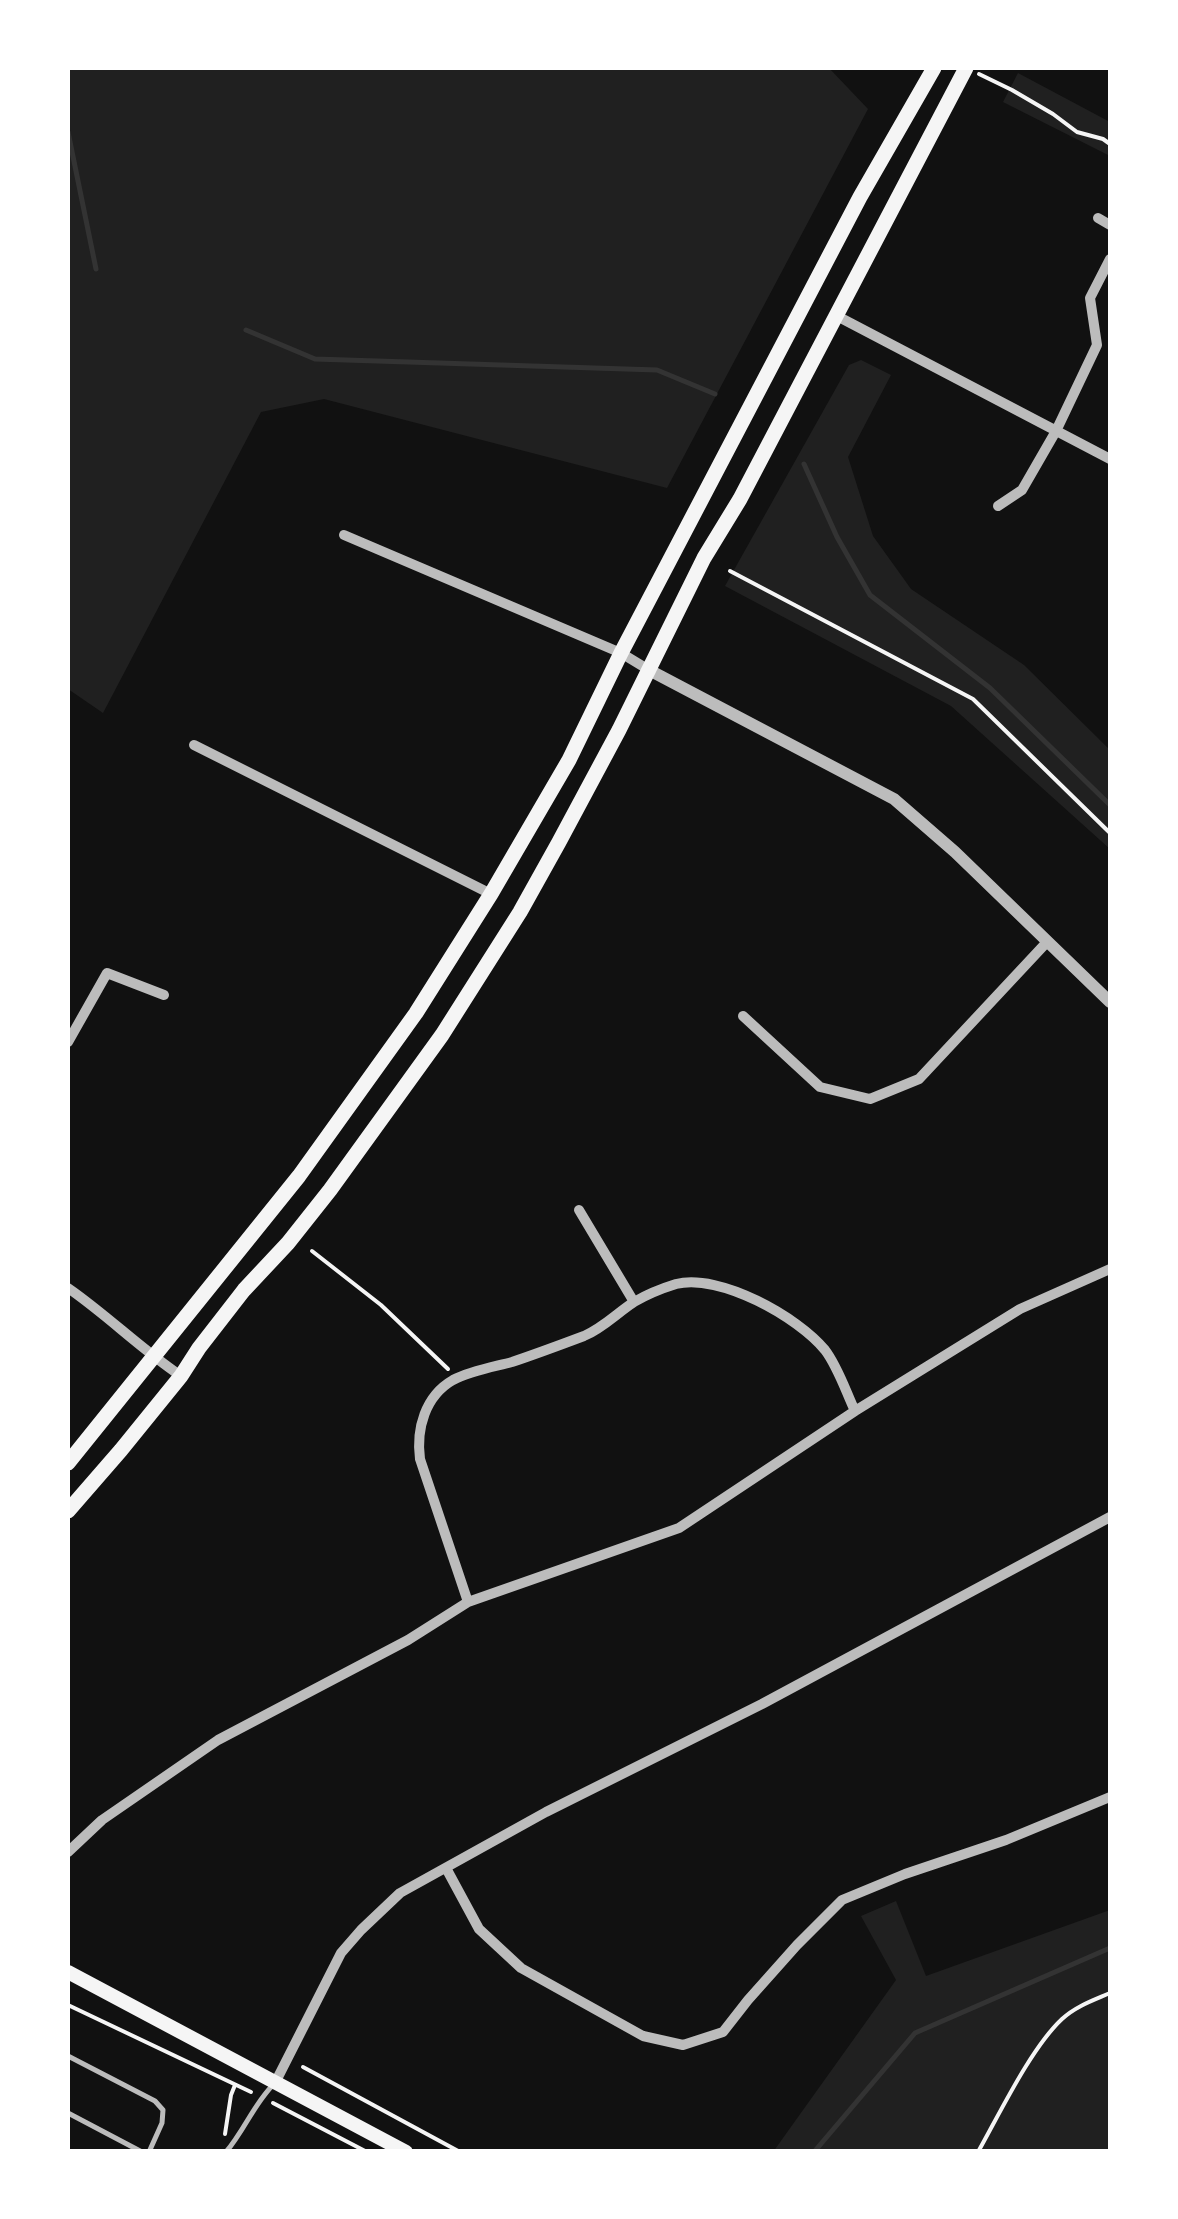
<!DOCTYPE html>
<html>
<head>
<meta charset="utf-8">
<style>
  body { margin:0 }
  #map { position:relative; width:1178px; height:2219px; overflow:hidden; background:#111; font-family:"Sofia Sans Condensed",sans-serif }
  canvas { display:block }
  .frame { position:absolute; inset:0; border:70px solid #fff; pointer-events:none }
</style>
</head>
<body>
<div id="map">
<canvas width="1178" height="2219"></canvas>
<div class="frame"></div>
</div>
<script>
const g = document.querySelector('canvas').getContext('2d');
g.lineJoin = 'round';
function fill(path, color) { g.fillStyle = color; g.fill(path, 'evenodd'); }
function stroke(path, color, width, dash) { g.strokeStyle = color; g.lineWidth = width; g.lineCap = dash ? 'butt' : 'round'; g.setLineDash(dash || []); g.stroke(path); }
fill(new Path2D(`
  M68,68h761l39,41 -201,379 -343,-89 -63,13 -158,301 -35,-24z
  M1018,73l92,49v34l-107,-54z
  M861,360l30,15 -43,82 25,79 38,53 113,76 86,85v99l-159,-143 -226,-120 124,-221z
  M896,1901l30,75 184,-66v241l-337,1 123,-172 -35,-64z`), '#202020');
stroke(new Path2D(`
  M68,132l28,137
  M246,330l69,29 342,11 58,24
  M804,464l33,73 33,58 120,93 120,117
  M814,2152l101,-119 195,-85`), '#333', 5);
stroke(new Path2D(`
  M979,74l33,16 41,24 24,18 26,7 7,5
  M730,571l243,128 137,134
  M312,1251l69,54 67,64
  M68,2005l183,87
  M303,2067l157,85
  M273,2103l94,49
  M225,2134l6,-39 4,-10
  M978,2152c22,-39 53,-104 84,-133 14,-13 32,-19 48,-26`), '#f5f5f5', 4);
stroke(new Path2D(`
  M68,2056l87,45 8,9 -1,13 -13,29
  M68,2113l74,39
  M226,2152c18,-21 28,-48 47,-67`), '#bcbcbc', 5);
stroke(new Path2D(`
  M1098,218l12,7
  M837,316l273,143
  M998,506l24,-16 34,-59 41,-86 -7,-47 20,-39
  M344,535l277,118 28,17
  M194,745l297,149
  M743,1016l77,71 50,12 49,-20 128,-137
  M68,1042l39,-69 57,22
  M579,1210l55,92
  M68,1288c39,27 73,61 113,88
  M468,1602l-48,-143c-4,-30 5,-63 33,-79 17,-9 40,-13 59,-18 24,-8 48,-17 72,-26 19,-8 33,-23 50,-34 12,-7 29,-14 42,-18 44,-11 122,33 149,66 13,17 21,42 30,61
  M68,1852l34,-32 116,-80 190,-100 60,-38 211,-74 176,-117 165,-102 90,-40
  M446,1868l33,61 42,39 122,68 40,9 40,-13 25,-32 49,-55 45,-45 63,-26 101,-34 104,-43
  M275,2083l66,-130 20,-23 39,-37 146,-81 216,-108 348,-187`), '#bcbcbc', 10);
stroke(new Path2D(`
  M649,670l245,129 61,53 155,150`), '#bcbcbc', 12);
stroke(new Path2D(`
  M68,1972l338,180`), '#f5f5f5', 14);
stroke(new Path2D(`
  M68,1463l231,-287 117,-163 75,-119 78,-134 52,-107 239,-456 74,-129
  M68,1511l53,-61 60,-74 18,-28 45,-58 44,-47 42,-53 112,-155 78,-123 39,-70 60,-112 85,-172 36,-59 226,-431`), '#f5f5f5', 15);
</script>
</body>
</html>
